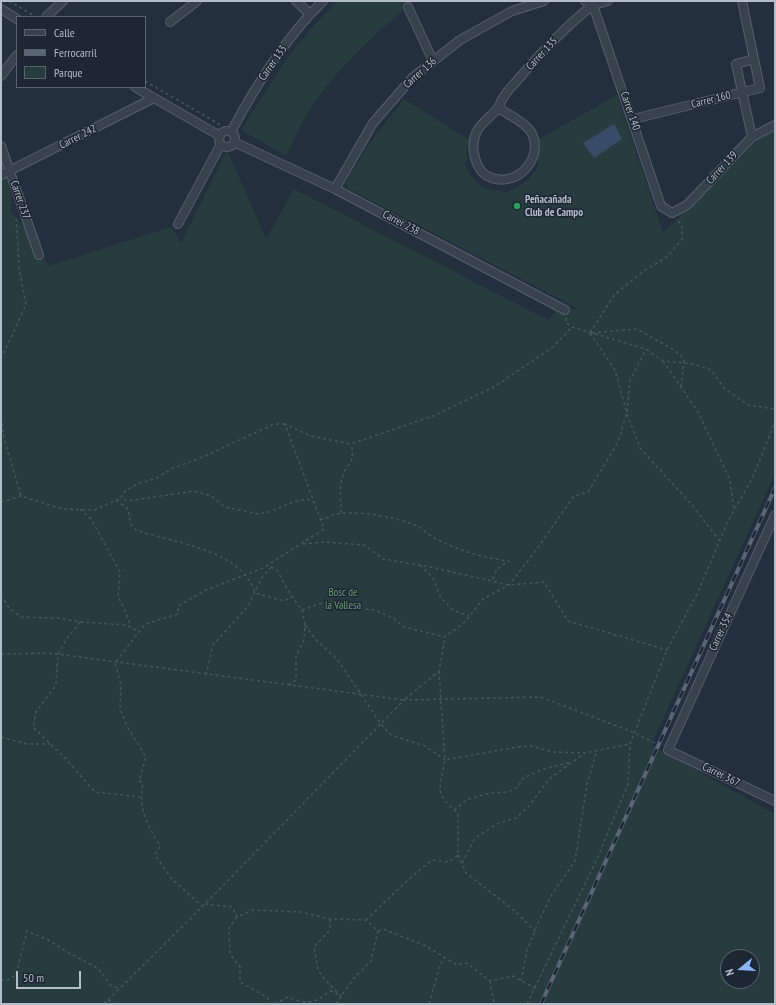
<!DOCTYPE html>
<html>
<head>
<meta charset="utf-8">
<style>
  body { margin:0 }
  #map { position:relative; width:776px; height:1005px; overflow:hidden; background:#242f3e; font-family:"PT Sans Narrow",sans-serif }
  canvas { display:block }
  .frame { position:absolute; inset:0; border:2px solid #b4bcc9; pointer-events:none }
  .legend { position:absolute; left:16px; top:16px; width:130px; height:72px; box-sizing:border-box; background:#1d2633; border:1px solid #59626f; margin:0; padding:5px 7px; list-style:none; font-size:12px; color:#b4bcc9 }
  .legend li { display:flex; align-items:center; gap:8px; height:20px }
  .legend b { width:20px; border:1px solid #59626f }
  .north { position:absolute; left:720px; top:949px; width:40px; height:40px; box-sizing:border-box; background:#1d2633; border:1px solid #59626f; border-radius:50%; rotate:252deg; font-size:11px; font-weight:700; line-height:16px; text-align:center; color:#b4bcc9 }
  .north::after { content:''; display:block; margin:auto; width:14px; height:18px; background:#8ab4f8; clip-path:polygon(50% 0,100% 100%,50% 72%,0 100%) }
  .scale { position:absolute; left:16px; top:971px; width:65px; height:18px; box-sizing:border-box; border:2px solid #b4bcc9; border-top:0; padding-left:5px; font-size:12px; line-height:14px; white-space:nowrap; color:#b4bcc9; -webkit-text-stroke:3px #1d2633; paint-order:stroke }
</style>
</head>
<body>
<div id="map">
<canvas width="776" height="1005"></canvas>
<div class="frame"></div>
<ul class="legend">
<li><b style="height:5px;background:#38414e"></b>Calle</li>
<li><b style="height:5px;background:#5a6575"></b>Ferrocarril</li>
<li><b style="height:11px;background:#263c3f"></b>Parque</li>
</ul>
<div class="north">N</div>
<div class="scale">50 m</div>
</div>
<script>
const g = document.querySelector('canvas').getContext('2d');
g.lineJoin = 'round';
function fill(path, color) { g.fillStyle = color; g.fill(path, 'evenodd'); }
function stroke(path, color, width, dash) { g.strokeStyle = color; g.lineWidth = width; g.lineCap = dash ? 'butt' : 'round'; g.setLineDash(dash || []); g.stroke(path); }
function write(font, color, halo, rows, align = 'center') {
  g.font = font + ' "PT Sans Narrow",sans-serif'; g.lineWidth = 3; g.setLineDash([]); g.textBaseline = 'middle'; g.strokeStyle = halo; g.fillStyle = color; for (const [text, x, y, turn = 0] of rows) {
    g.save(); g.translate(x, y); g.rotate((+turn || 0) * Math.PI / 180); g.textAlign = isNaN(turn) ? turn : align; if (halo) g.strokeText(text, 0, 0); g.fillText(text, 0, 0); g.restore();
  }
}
fill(new Path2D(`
  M338,1h77c-42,34 -82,70 -110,117 -7,12 -13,25 -19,38l-45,-26 47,-73 27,-33z
  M617,95l46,138 104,-102 8,-4v347l-124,271 124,69v190h-774v-857l10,31v34l19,22 19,32 122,-39 10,16 46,-93 39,89 28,-50 254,131 10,-11h21l-230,-120 -4,-6 25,-40 34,-44 64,40 -2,13 2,9 -4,2 6,11 9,11 12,5 16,2 19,-10 10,-12 3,-6 -3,-5 -1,-19 4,-1zM728,957h24v24h-24z`), '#263c3f');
fill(new Path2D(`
  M614,124l8,15 -28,19 -11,-15z`), '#394c67');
const minor = new Path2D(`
  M296,1l14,13
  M585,1l8,4 15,-4
  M742,1l12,58 -18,5 16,73
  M408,7l25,54
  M1,9l16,10
  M46,17l17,-16
  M170,22l27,-21
  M1,76l16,-21
  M135,87l85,49
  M498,108c10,6 22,12 30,20 20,23 -7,60 -36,50 -17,-5 -23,-32 -15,-47 5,-9 14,-14 20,-22 3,-3 3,-7 6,-11 3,-5 7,-10 11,-14 24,-28 50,-57 79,-79l68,201 11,7 15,-8 65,-68 23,-12
  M633,119l127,-31 -6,-29
  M219 139a8 8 0 1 1 16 0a8 8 0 1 1-16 0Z
  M231,132c25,-47 54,-94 92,-131
  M234,142l101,47 230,121
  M1,146l38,109
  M1,175l153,-77
  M335,189l38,-66 39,-45 48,-38 52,-29 32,-10
  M178,224l43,-80
  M775,515l-107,235 107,51`);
stroke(minor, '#565f6c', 10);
stroke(new Path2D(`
  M9,1l27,16
  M145,81l79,46
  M566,318v5l6,4 74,22 17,12 30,3 18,6 14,19 23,16 27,4
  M590,333l25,37 11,40
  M590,333l24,-38 31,-25 22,-13 15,-18v-14l-6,-6
  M592,333l45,-4 37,21 10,9 -3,28
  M1,359l25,-54 -7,-38 -3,-52
  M663,361l35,51 32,68 4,31
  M627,414l13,34 52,57 27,35
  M1,417l3,21 17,58
  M285,424h-11l-69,32 -34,13 -14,9 -20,6 -12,7 -4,7 7,3 66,-10 17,5 14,11 33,7 11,-2 24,-10 14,-3 7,3
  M116,500l12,9 3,15 5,6c37,13 106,19 119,63l29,8 8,-4
  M1,502l20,-6 41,13 32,1 27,-12
  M80,509l11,10 29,53 -2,25 6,11 7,19
  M341,513c0,-11 -2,-24 1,-35 5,-17 14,-13 9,-34
  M320,519c7,1 10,-4 16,-5 23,-4 58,3 79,11 7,2 12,9 18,12 23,13 50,21 76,24l-12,8 -5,12
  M303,544l20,-2 41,3 19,14 43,7 83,19 35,-3 24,39 99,29
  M420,565l13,13 8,20 12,12 16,6
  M271,567l6,3 15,27 10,13 3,15 -1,15 -8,16v24l-8,6
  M1,595l8,13 12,9 37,1 22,4 46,3 13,6
  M302,610l26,-9 20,6 27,3 18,8 11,9 41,10 20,-15 18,-23 26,-14 28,-36 37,-53 14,-4 30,-50 9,-30 3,-31 16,-32
  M80,622l-14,18 -8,15 -2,30 -20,27 -3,15 33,32 29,33 45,5
  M305,625l11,15 21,19 44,65 10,11 34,11 20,14
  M1,654l48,-1 355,47 35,-29 6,-34
  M439,671l6,89
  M206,675l7,-30 35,-39 13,-27 10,-12 -4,-1
  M1,737l26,7h23
  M454,810l14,-11 22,-6 18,-1 10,-5 5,-9 21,-9 27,-7
  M458,855l8,18 49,38 20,20
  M462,863l13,-25 22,-14 19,-6 13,-12 20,-27 36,-26
  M205,904l27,3 5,10 16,-7 48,2 29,7 36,1 12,11 5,-2 43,17 31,19 10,-2 23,18 23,-5 22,12
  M203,907l-31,-28 -17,-24 5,-9c-13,-22 -22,-37 -17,-63l-4,-2 7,-24 -18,-29 -8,-19 1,-24 -6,-22 30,-39 33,-10v-8l28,-16 57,-22 61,-39 -39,-105 26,12 40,8 82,-28 61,-29 59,-40 19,-20
  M237,917l-8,11 1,26 10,13v15l28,16 -2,6
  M366,920l44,-42 22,-18 17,2 9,-7v-42c-25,-20 -18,-24 -13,-53l72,-13 14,-1 22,6 32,1 45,-9
  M1,980l5,1 10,-6 11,-44 21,9 21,13 30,16 12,17 8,2
  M490,981l4,23
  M521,981l6,-31 12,-29 12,-25 24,-35 12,-77 10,-34
  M108,1000l7,4
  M104,1004l101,-100 199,-204 137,-3 94,36 26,13
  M275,1004l13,-7c8,3 18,7 26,4 7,-2 11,-8 18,-10l9,5 -14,-14 -9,-12 -4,-23 16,-17v-11
  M336,1004l17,-25 18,-18 7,-30
  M429,1004l11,-39 5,-8
  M527,1004l70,-145 31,-75 2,-40 37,-94 31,-58 30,-71 24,-42 23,-57`), '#44595c', 1.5, [3, 3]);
stroke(minor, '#38414e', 8);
const rail = new Path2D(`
  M541,1004l234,-516`);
stroke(rail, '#5a6575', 4);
stroke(rail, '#1d2633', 2.5, [8]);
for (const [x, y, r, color] of [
  [517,206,4,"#2e9e5b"]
]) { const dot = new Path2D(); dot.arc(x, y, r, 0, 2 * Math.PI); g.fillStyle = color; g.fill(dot); stroke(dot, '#1d2633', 1.5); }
write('11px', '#b4bcc9', '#1d2633', [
  ["Carrer 135",542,54,-47],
  ["Carrer 133",273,63,-55],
  ["Carrer 136",420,73,-42],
  ["Carrer 160",711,100,-14],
  ["Carrer 140",630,111,71],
  ["Carrer 242",78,137,-27],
  ["Carrer 139",722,168,-47],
  ["Carrer 237",20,200,71],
  ["Carrer 238",401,223,28],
  ["Carrer 354",721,632,-65],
  ["Carrer 367",721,775,26]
]);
write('bold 11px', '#b4bcc9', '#1d2633', [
  ["Peñacañada",525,200],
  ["Club de Campo",525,213]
], 'left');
write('11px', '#6b9a76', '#1d2633', [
  ["Bosc de",343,593],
  ["la Vallesa",343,606]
]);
</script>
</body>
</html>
